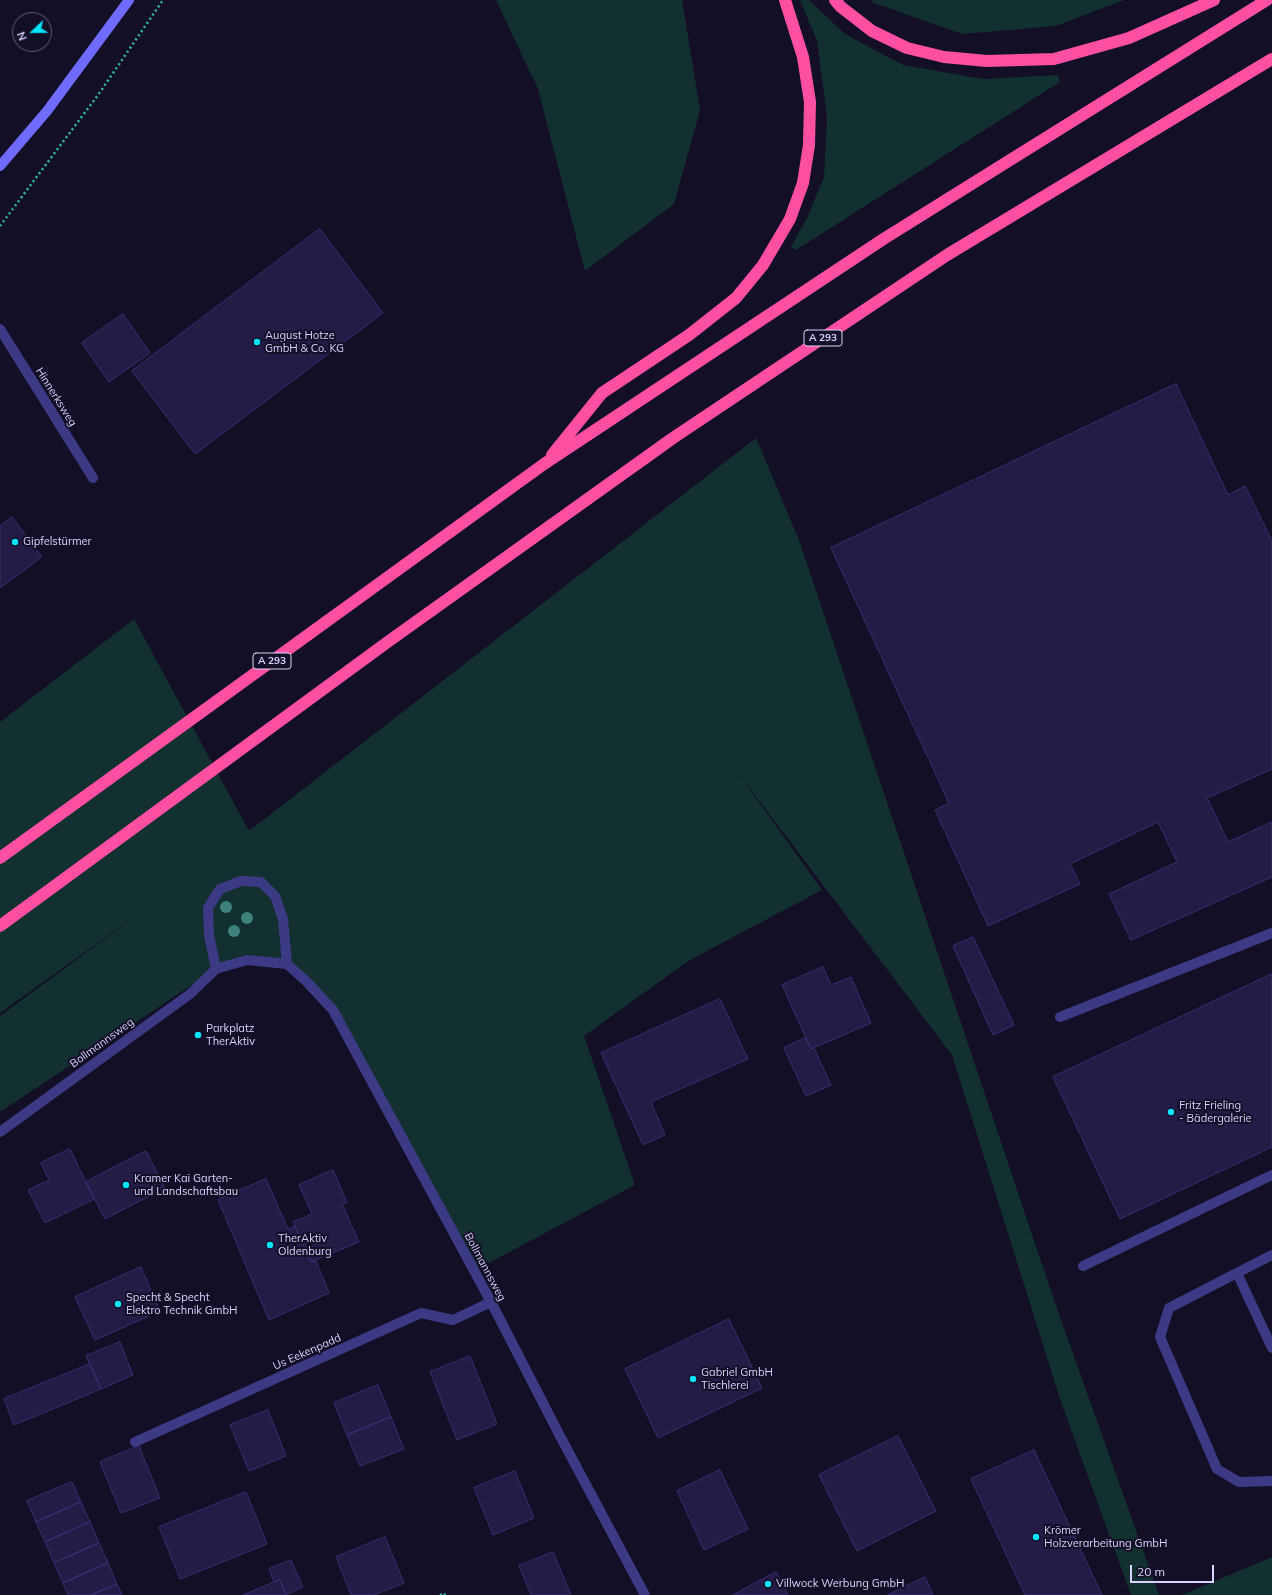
<!DOCTYPE html>
<html>
<head>
<meta charset="utf-8">
<style>
  body { margin:0 }
  #map { position:relative; width:1272px; height:1595px; overflow:hidden; background:#130f26; font-family:Mulish,sans-serif }
  canvas { display:block }
  .north { position:absolute; left:12px; top:12px; width:40px; height:40px; box-sizing:border-box; background:#130f26; border:1px solid #625e7d; border-radius:50%; rotate:248deg; font-size:11px; font-weight:700; line-height:16px; text-align:center; color:#d9d4ff }
  .north::after { content:''; display:block; margin:auto; width:14px; height:18px; background:#00e5ff; clip-path:polygon(50% 0,100% 100%,50% 72%,0 100%) }
  .scale { position:absolute; left:1130px; top:1565px; width:84px; height:18px; box-sizing:border-box; border:2px solid #d9d4ff; border-top:0; padding-left:5px; font-size:12px; line-height:14px; white-space:nowrap; color:#d9d4ff; -webkit-text-stroke:3px #130f26; paint-order:stroke }
</style>
</head>
<body>
<div id="map">
<canvas width="1272" height="1595"></canvas>
<div class="north">N</div>
<div class="scale">20 m</div>
</div>
<script>
const g = document.querySelector('canvas').getContext('2d');
g.lineJoin = 'round';
function fill(path, color) { g.fillStyle = color; g.fill(path, 'evenodd'); }
function stroke(path, color, width, dash) { g.strokeStyle = color; g.lineWidth = width; g.lineCap = dash ? 'butt' : 'round'; g.setLineDash(dash || []); g.stroke(path); }
function write(font, color, halo, rows, align = 'center') {
  g.font = font + ' Mulish,sans-serif'; g.lineWidth = 4; g.setLineDash([]); g.textBaseline = 'middle'; g.strokeStyle = halo; g.fillStyle = color; for (const [text, x, y, turn = 0] of rows) {
    g.save(); g.translate(x, y); g.rotate((+turn || 0) * Math.PI / 180); g.textAlign = isNaN(turn) ? turn : align; if (halo) g.strokeText(text, 0, 0); g.fillText(text, 0, 0); g.restore();
  }
}
fill(new Path2D(`
  M496,0h186l18,110 -26,94 -89,67 -47,-182z
  M800,0h9l36,34 58,31 80,14 75,-4 2,7 -264,168 -5,-3 16,-29 17,-41 3,-60 -10,-76z
  M871,0h253l-68,26 -94,8 -88,-31z
  M756,438l43,102 256,763 104,292h-28l-71,-196 -108,-344 -217,-286 87,121 -132,70 -106,76 51,149 -161,86 -141,-261 -41,-40 -45,-10 -31,9 -216,143v-96l148,-109 -148,106v-291l134,-103 115,212z
  M1272,1557v38h-90z`), '#12302f');
const building = new Path2D(`
  M320,229l63,84 -188,141 -63,-83z
  M123,314l27,39 -41,29 -27,-39z
  M1176,384l52,111 17,-9 27,55v228l-65,29 21,44 44,-20v55l-141,63 -22,-46 68,-32 -19,-40 -88,42 10,20 -92,42 -53,-116 14,-7 -118,-255z
  M12,517l30,40 -42,31v-62z
  M973,937l41,88 -21,10 -40,-89z
  M823,967l8,18 20,-8 20,46 -60,26 -29,-64z
  M1272,974v173l-152,72 -67,-142z
  M720,999l28,60 -97,43 14,33 -22,10 -42,-92z
  M805,1038l6,11 3,-1 17,37 -25,11 -22,-48z
  M70,1149l24,50 -49,24 -17,-33 21,-10 -8,-17z
  M146,1151l19,37 -60,31 -19,-37z
  M333,1170l14,32 -5,2 17,38 -48,20 -18,-40 19,-8 -13,-29z
  M266,1179l22,50 7,-3 16,36 5,-1 13,32 -60,27 -51,-120z
  M141,1267l19,44 -65,29 -20,-43z
  M729,1319l33,69 -104,50 -33,-69z
  M120,1342l13,33 -32,14 -15,-33z
  M470,1356l27,68 -40,16 -27,-68z
  M90,1364l11,25 -87,36 -10,-26z
  M378,1385l13,32 -44,18 -13,-32z
  M268,1410l18,46 -37,15 -19,-46z
  M391,1417l13,32 -44,17 -13,-31z
  M898,1436l38,75 -79,40 -38,-76z
  M139,1446l21,52 -39,15 -21,-51z
  M1034,1450l68,145h-77l-54,-116z
  M720,1470l28,59 -44,21 -27,-59z
  M515,1471l19,47 -41,17 -19,-47z
  M72,1482l9,20 -45,20 -9,-21z
  M246,1492l21,52 -87,35 -21,-52z
  M81,1502l9,20 -45,20 -9,-20z
  M90,1522l9,21 -45,20 -9,-21z
  M385,1537l19,46 -30,12h-23l-15,-38z
  M99,1543l9,20 -45,20 -9,-20z
  M553,1552l18,43h-40l-12,-29z
  M291,1560l12,27 -17,8 -6,-15 -6,2 -5,-13z
  M108,1563l9,21 -26,11h-23l-5,-12z
  M776,1572l12,23h-55z
  M925,1577l8,18h-45z
  M280,1580l6,15h-43l31,-13z
  M117,1584l5,11h-31z`);
fill(building, '#241b47');
stroke(building, '#3b2d73', 1);
stroke(new Path2D(`
  M0,226l98,-131 65,-95
  M440,1595l4,-2 1,2`), '#2fb8b0', 2.5, [2, 3]);
stroke(new Path2D(`
  M1060,1017l212,-84
  M1272,1255l-103,53 -9,29 57,132 22,13 33,-1
  M1083,1266l189,-91
  M1237,1273l35,75
  M135,1442l286,-129 32,7 38,-18`), '#3d3a85', 10);
stroke(new Path2D(`
  M0,329l93,149
  M216,969l-7,-34 -1,-27 12,-19 21,-8 20,1 14,14 8,23 4,45
  M0,1132l190,-138 26,-25 10,-3 21,-6 40,4 19,17 27,29 158,292 69,134 85,159`), '#3d3a85', 10);
stroke(new Path2D(`
  M0,166l47,-55 82,-111`), '#6f6bff', 10);
stroke(new Path2D(`
  M835,0l6,7 31,24 35,17 37,9 43,4 67,-2 75,-21 85,-38
  M552,455l50,-62 87,-58 47,-37 27,-33 27,-46 13,-36 6,-38 1,-43 -7,-45 -18,-57
  M0,858l544,-394 341,-226 382,-238
  M0,926l389,-285 284,-203 274,-183 325,-196`), '#ff4fa3', 12);
g.fillStyle = '#3d827b';
for (const [x, y] of [
  [226,907],
  [247,918],
  [234,931]
]) { g.beginPath(); g.arc(x, y, 6, 0, 2 * Math.PI); g.fill(); }
for (const [x, y, r, color] of [
  [257,342,4,"#00e5ff"],
  [15,542,4,"#00e5ff"],
  [198,1035,4,"#00e5ff"],
  [1171,1112,4,"#00e5ff"],
  [126,1185,4,"#00e5ff"],
  [270,1245,4,"#00e5ff"],
  [118,1304,4,"#00e5ff"],
  [693,1379,4,"#00e5ff"],
  [1036,1537,4,"#00e5ff"],
  [768,1584,4,"#00e5ff"]
]) { const dot = new Path2D(); dot.arc(x, y, r, 0, 2 * Math.PI); g.fillStyle = color; g.fill(dot); stroke(dot, '#130f26', 1.5); }
for (const [x, y, w] of [
  [823,338,38],
  [272,661,38]
]) { const box = new Path2D(); box.roundRect(x - w / 2, y - 8, w, 16, 3); g.fillStyle = '#130f26'; g.fill(box); stroke(box, '#d9d4ff', 1); }
write('bold 10px', '#d9d4ff', null, [
  ["A 293",823,338],
  ["A 293",272,661]
]);
write('11px', '#d9d4ff', '#130f26', [
  ["August Hotze",265,336],
  ["GmbH & Co. KG",265,349],
  ["Gipfelstürmer",23,542],
  ["Parkplatz",206,1029],
  ["TherAktiv",206,1042],
  ["Fritz Frieling",1179,1106],
  ["- Bädergalerie",1179,1119],
  ["Kramer Kai Garten-",134,1179],
  ["und Landschaftsbau",134,1192],
  ["TherAktiv",278,1239],
  ["Oldenburg",278,1252],
  ["Specht & Specht",126,1298],
  ["Elektro Technik GmbH",126,1311],
  ["Gabriel GmbH",701,1373],
  ["Tischlerei",701,1386],
  ["Krömer",1044,1531],
  ["Holzverarbeitung GmbH",1044,1544],
  ["Villwock Werbung GmbH",776,1584]
], 'left');
write('11px', '#d9d4ff', '#130f26', [
  ["Hinnerksweg",56,397,58],
  ["Bollmannsweg",102,1043,-36],
  ["Bollmannsweg",485,1267,62],
  ["Us Eekenpadd",307,1352,-24]
]);
</script>
</body>
</html>
